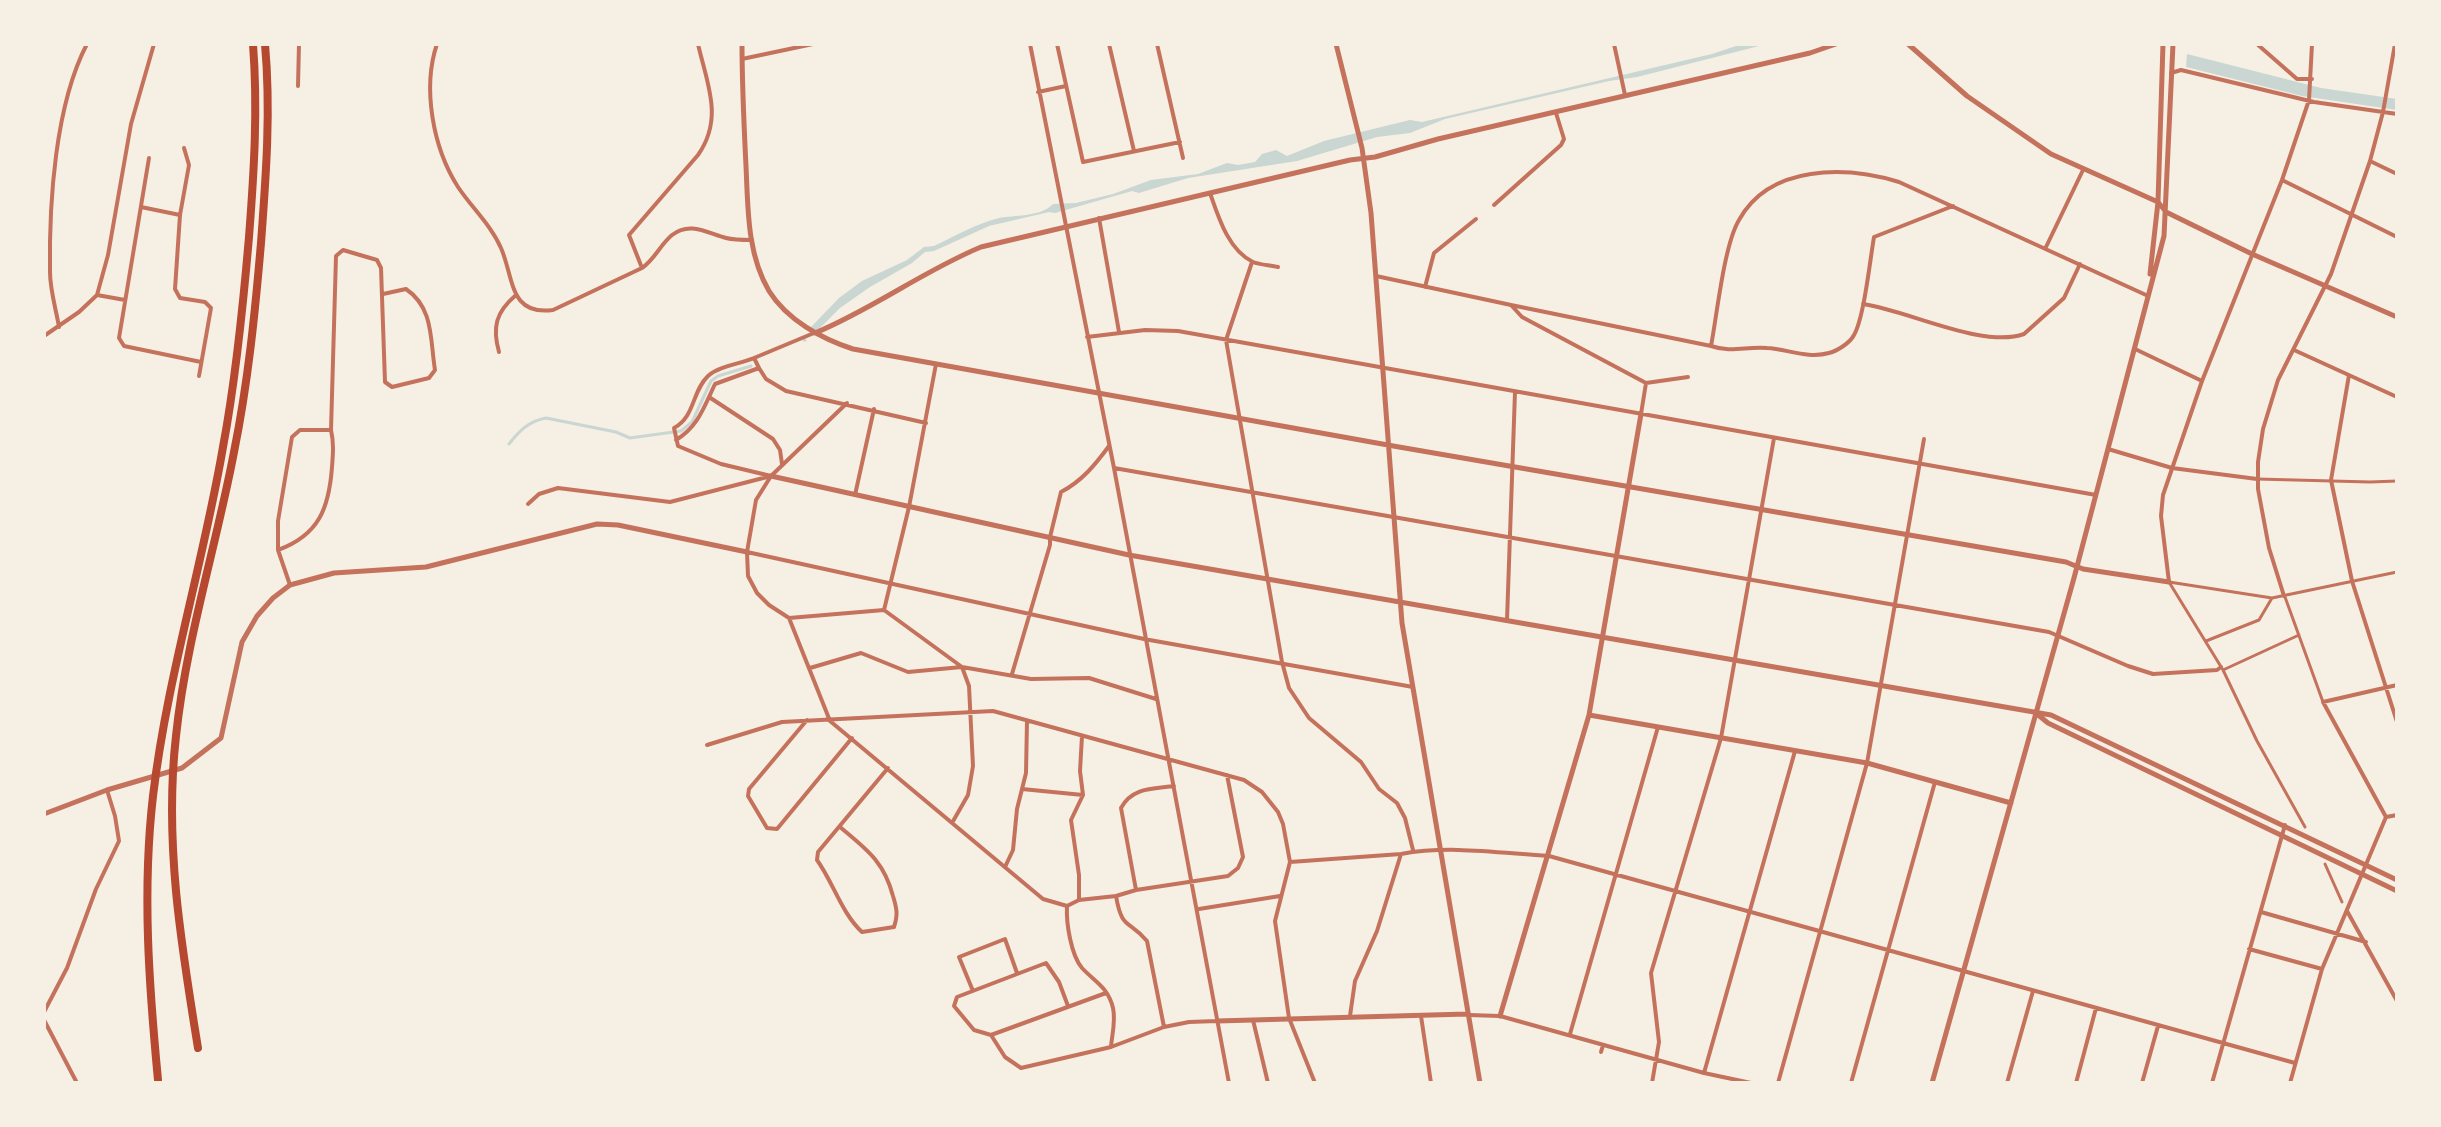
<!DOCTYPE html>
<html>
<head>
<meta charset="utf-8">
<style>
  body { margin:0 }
  #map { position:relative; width:2441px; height:1127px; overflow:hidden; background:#f6efe4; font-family:Jost,sans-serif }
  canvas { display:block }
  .frame { position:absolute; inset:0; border:46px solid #f6efe4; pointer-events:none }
</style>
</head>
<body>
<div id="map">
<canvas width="2441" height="1127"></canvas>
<div class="frame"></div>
</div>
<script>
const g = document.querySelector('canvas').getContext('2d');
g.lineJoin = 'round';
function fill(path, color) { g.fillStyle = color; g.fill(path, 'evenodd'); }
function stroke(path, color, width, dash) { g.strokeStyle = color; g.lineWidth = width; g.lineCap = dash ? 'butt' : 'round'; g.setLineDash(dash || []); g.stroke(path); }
fill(new Path2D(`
  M1742,44h25l-130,33 -28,4 -164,38 -35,14 -33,4 -80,24 -109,17 -49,15 -7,-2 -77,22 -6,-1 -60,14 -55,25 -9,1 -13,11 -42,24 -30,21 -23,23 -6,-4 28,-29 23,-17 45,-21 17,-13 10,-1c21,-10 42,-22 65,-28 16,-3 42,-1 54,-14l23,-1 37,-9 38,-14 47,-6 29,-11 11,2 17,-3 7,-8 14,-4 11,6 37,-15 86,-21 12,2 290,-68z
  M2187,54l134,34 76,11v11l-95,-14 -116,-29z`), '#c9d6d2');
stroke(new Path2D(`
  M804,340h1
  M509,444c10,-13 20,-23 37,-26l70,14 14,6 51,-7 11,-9 19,-41 7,-5 33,-10`), '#c9d6d2', 3);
stroke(new Path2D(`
  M2257,479l113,3 27,-1
  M2169,582l54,88 34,71 48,86
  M2169,582l103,16 125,-26
  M2285,597l38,105
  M2206,641l53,-21 13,-22
  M2223,670l76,-35
  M2325,864l17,38`), '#c5725c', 3);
stroke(new Path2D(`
  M437,44c-15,44 -4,104 21,143 14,21 33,38 43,61 13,30 8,68 52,62l89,-42c13,-9 18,-23 30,-33 18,-14 35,-2 54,3 8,2 17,2 26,2
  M1030,44l84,424 115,615
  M1057,44l26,118 97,-20
  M1109,44l25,107
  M1157,44l26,114
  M1614,44l11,51
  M2257,44l40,35h15
  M742,59l71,-15
  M2171,73l10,-3 133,32 83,12
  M298,86l1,-42
  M1038,92l28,-6
  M184,148l5,17 -9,50 -5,74 5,9 25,4 6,6 -12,68
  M149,158l-30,180 5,8 77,16
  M2370,161l27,13
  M2282,180l115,57
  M1210,193c8,23 18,57 43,69 7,3 17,3 25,5
  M1494,205l67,-60 3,-6 -8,-26
  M141,207l39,8
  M1099,218l20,114
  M2046,247l37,-77
  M1252,262l-26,78 56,322 7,26 20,30 52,44 18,27 18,14 8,15 8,32
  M642,268l-13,-33 69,-80c26,-37 9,-71 0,-111
  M1376,276l135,29 11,12 124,66 -5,31
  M1425,287l9,-34 42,-34
  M97,295l28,5
  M1863,304c44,6 120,45 161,30l40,-36 16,-34
  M1511,305l200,41c6,-31 13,-101 28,-126 31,-56 107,-54 160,-38l247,113
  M59,327c-3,-18 -9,-37 -9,-55 -1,-69 5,-167 37,-228
  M44,336l35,-24 18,-17 11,-40 23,-131 23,-80
  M1087,337l58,-7 33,1 918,164
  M1711,346c20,7 36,0 56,2 20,1 41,11 62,5 8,-2 21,-10 25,-18 10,-17 16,-75 20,-98l79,-31
  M2135,349l67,32
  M2294,350l103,47
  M499,352c-7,-25 -3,-40 17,-57
  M754,358c-14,6 -35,8 -46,18 -16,15 -13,41 -34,52l4,18 43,18 50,12 -15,24 -9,52 1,24 9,17 12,12 20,13 41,103 213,178 24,7c-1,17 4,49 15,62 13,14 26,19 31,40 3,13 -1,26 -2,39
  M936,364l-27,143 -25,103 78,57 7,19 4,80 -5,29 -16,28
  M759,368l7,11 20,12 140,32
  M2349,375l-18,105 21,101 45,141
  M1646,383l42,-6
  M709,397l64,42 7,11 2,14
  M676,440c22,-13 28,-33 39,-56l44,-16 -5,-10 60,-25
  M2108,449l64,19 85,11
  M1114,468l935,164 79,34 25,8 64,-4 4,-3
  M855,495l19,-86
  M528,504l11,-10 19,-6 112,14 101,-26 76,-73
  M278,550v-29l14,-84 8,-7h31
  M747,552l397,87 269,48
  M2169,582l-8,-66 2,-21 39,-114 80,-201 27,-80 3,-56
  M290,585l-12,-35c41,-15 51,-42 54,-83 1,-13 2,-24 -1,-37l5,-174 7,-6 34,10 4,8 4,114 7,5 37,-9 6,-8c-5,-30 -1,-62 -29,-81l-23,5
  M2284,596l-15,-48 -11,-59v-27l5,-33 15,-49 53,-106 39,-113 13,-49 12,-68
  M789,618l95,-8
  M1507,620l8,-228
  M810,668l51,-15 47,19 54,-5 69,12 58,-1 67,21
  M1012,674l38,-129v-8l11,-45c21,-11 34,-27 48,-46
  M807,720l-58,69 -1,7 19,32 10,1 75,-91
  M707,745l75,-23 211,-11 251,69 18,12 16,20 5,12 7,38 -15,59 14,97 26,65
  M1022,789l61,6
  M2386,817l-63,-115 74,-17
  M2386,817l11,-2
  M840,827c26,22 44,34 53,69 4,13 5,19 1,31l-32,5c-20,-18 -29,-50 -45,-72l1,-8 70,-84
  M1290,862l111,-8c48,-9 99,-1 148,2l746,207
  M1005,867l8,-17 4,-41 9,-36 1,-52
  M1136,890l-15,-82c11,-21 32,-19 53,-22
  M1116,896c6,35 13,23 31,45l17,86
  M1079,900v-25l-8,-55 12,-25 -3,-24 2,-35
  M1067,906l12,-6 37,-4 20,-6 92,-14 10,-8 5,-11 -16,-82
  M1199,909l81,-13
  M2347,911l50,90
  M2261,912l105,30
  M2249,949l73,20
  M973,991l-14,-34 46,-18 12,34
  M1106,993l-115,42 14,22 16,11 90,-21 53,-20 25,-5 28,-1
  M44,1012l23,-44 29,-79 23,-48 -4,-25 -8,-26
  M1469,1015l31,1 204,57 47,10
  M1350,1016l5,-35 22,-50 24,-77
  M1421,1016l10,67
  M44,1020l33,63
  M1253,1020l15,63
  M1570,1034l88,-307
  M991,1035l-17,-5 -20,-24 3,-9 89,-34 13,19 9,24
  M1601,1052l2,-7
  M1704,1073l91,-322
  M1652,1083l7,-41 -8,-69 70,-235 53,-300
  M1778,1083l89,-320 57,-324
  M1851,1083l84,-301
  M2007,1083l26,-92
  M2076,1083l20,-75
  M2142,1083l16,-57
  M2212,1083l73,-258
  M2290,1083l32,-114 64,-152`), '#c5725c', 4);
stroke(new Path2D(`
  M742,44c0,41 2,82 4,122 2,42 1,88 23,125 18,29 53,48 84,58l546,98 667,115 17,7 86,13
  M1336,44l26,104 9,65 31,410 78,460
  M1908,44l59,52 84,58 107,48 8,10 86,42 145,63
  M2150,274l8,-72 5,-158
  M815,333c58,-24 108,-62 166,-86l369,-87 25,-3 63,-18 372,-86 26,-9
  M771,476l358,79 922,160 346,165
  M2037,714l11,9 349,168
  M1589,715l278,48 144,40
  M44,814l63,-24 75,-22 39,-30 21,-96 15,-26 16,-18 17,-13 44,-12 92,-6 171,-43 21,1 129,27
  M1500,1016l89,-301 52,-301
  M1217,1021l250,-7
  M1932,1083l142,-505 90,-342 9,-192`), '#c5725c', 5);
stroke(new Path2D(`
  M198,1048c-17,-104 -34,-207 -22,-312 10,-96 40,-189 58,-284 14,-69 21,-139 27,-209 5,-67 10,-132 4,-199
  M158,1080c-9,-95 -16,-189 -5,-284 14,-118 50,-232 70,-349 13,-69 20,-140 26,-210 5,-65 9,-128 4,-193`), '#b5482f', 8);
</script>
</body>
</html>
